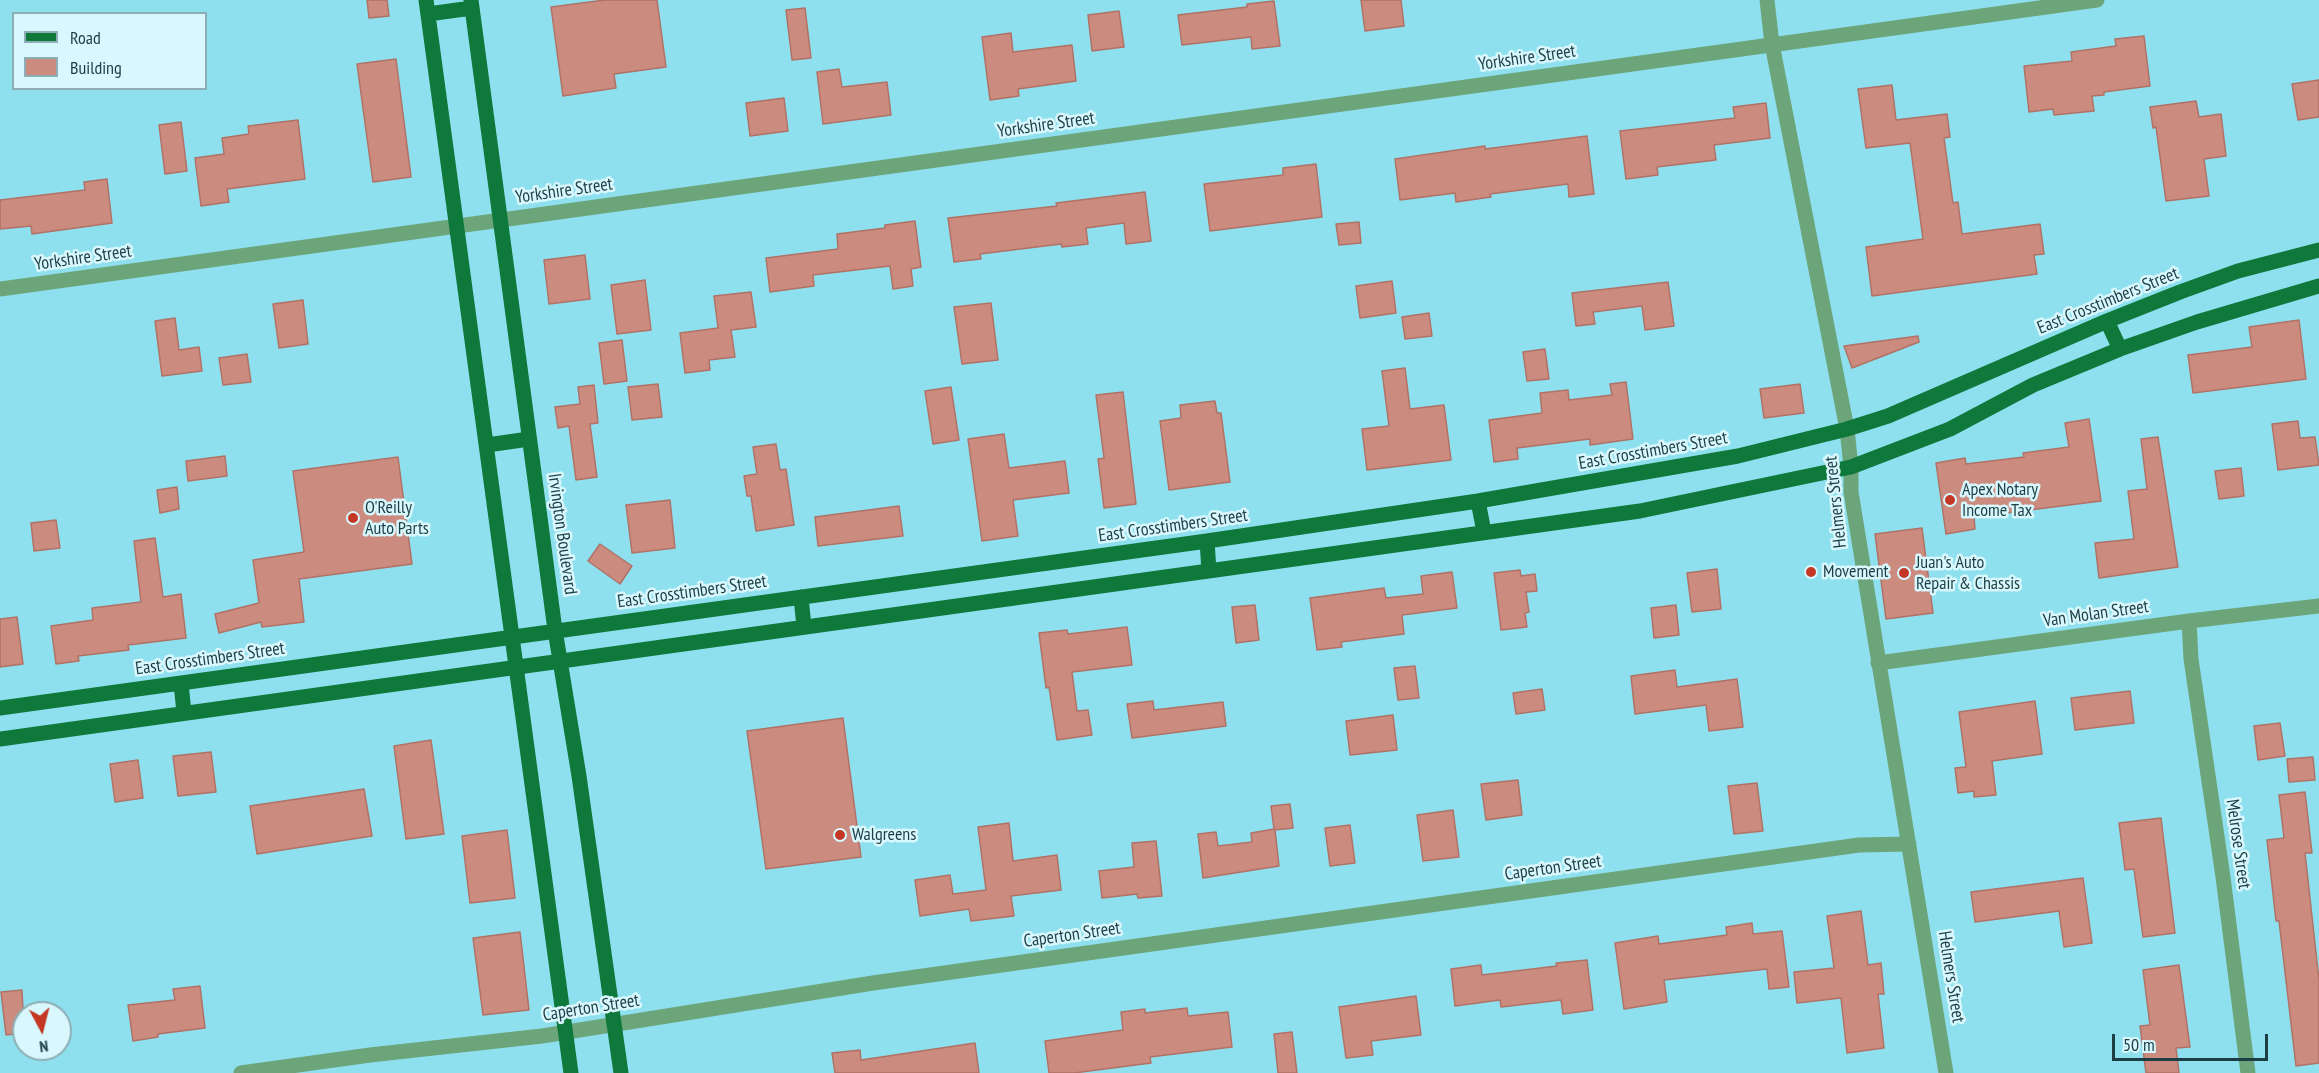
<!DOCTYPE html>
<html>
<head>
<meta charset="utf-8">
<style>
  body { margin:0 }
  #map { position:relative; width:2319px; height:1073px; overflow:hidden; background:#8fe0ef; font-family:"PT Sans Narrow",sans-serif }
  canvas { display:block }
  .legend { position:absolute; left:12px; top:12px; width:195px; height:78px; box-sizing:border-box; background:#d9f8fe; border:2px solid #8daeb4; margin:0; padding:8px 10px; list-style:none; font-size:18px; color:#1c3e44 }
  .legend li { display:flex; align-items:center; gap:12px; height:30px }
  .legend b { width:30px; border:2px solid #8daeb4 }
  .north { position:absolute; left:12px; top:1001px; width:60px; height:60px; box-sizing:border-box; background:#d9f8fe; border:2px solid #8daeb4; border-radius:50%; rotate:173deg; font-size:16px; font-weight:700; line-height:24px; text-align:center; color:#1c3e44 }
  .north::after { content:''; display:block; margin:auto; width:21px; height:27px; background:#c33724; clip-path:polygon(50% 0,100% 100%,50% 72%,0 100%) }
  .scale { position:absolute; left:2112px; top:1034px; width:156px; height:27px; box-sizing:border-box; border:3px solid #1c3e44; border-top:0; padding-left:8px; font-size:18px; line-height:21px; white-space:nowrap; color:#1c3e44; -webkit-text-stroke:4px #d9f8fe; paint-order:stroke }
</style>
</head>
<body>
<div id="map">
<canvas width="2319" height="1073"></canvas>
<ul class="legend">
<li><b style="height:8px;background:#0f783b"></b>Road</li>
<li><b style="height:16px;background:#cb8b7e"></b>Building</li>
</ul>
<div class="north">N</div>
<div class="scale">50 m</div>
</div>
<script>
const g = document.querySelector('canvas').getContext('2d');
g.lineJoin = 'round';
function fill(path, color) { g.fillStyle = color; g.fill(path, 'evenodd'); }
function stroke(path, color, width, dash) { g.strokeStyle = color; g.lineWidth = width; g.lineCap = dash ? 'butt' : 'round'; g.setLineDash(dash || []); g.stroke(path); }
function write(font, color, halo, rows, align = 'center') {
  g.font = font + ' "PT Sans Narrow",sans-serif'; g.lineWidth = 5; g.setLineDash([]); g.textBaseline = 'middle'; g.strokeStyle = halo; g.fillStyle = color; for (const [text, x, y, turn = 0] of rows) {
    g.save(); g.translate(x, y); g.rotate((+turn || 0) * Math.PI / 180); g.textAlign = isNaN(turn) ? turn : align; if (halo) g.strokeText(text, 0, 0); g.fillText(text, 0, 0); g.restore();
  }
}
const building = new Path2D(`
  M367,0h20l2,16 -20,2z
  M605,0h52l9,67 -52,7 2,14 -53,8 -12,-89z
  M1361,0h40l3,26 -39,5z
  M1274,1l6,45 -28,3 -1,-12 -69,8 -4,-30 69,-8v-3z
  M805,8l6,50 -19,2 -6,-50z
  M1119,11l5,36 -32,4 -4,-36z
  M1011,33l2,19 59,-7 4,36 -58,8 1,7 -29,4 -8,-63z
  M2144,36l6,50 -46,6v3l-12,1 2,15 -40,4 -1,-6 -24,3 -5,-46 48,-5 -1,-9 45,-6 -1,-7z
  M396,59l15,118 -38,5 -16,-118z
  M839,69l3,18 45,-5 4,33 -68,9 -6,-52z
  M2319,80v37l-21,3 -6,-36z
  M1892,85l4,35 51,-6 3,23 -6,1 9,65 5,-1 4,32 78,-10 4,30 -10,1 3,19 -165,22 -6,-49 57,-8 -13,-96 -44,5 -8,-59z
  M784,98l4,33 -38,5 -4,-33z
  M2196,101l3,16 22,-3 5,42 -22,3 5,37 -43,5 -10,-74 -3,1 -3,-21z
  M1766,103l4,35 -56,7 2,15 -59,7 1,8 -32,4 -6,-48 115,-13 -2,-11z
  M298,120l7,59 -78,10 2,13 -28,4 -6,-48 29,-4 -2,-16 27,-4 -1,-8z
  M181,122l6,49 -22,3 -6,-49z
  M1587,136l7,58 -25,3 -1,-13 -78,10 1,3 -35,5 -1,-9 -55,7 -5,-41 90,-13v3z
  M1316,164l6,53 -112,14 -6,-47 79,-9v-7z
  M107,179l5,44 -80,11 -1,-8 -31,3v-29l85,-10 -1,-8z
  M1145,192l6,49 -25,3 -2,-21 -38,5 2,16 -26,3 -1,-3 -81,10 1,5 -27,3 -6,-44 109,-12 -1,-3z
  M915,221l6,46 -10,2 2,17 -20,3 -3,-23 -77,9 1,11 -44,6 -4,-34 72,-9 -1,-15 48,-6v-3z
  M1359,222l2,21 -22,2 -3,-21z
  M585,255l5,44 -41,5 -5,-44z
  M645,280l6,50 -34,4 -6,-49z
  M1392,281l4,32 -36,5 -4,-32z
  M1668,282l6,44 -29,4 -3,-24 -49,6 2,12 -19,2 -4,-33z
  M751,292l5,35 -25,3 4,27 -26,3 1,10 -25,3 -5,-40 38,-5 -4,-32z
  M303,300l5,44 -29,4 -6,-44z
  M991,303l7,57 -36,4 -8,-57z
  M1429,313l3,23 -27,3 -3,-22z
  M175,318l4,32 20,-3 3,24 -40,5 -7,-55z
  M2299,320l7,59 -113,14 -5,-38 64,-8 -3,-20z
  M1918,336l1,6 -67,26 -8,-22z
  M622,340l5,41 -23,3 -5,-41z
  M1545,349l4,30 -22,2 -4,-29z
  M247,354l4,28 -28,3 -4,-27z
  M1405,368l5,41 34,-4 7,55 -84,10 -5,-41 27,-3 -7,-55z
  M1626,382l7,57 -43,6v-6l-73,9 1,11 -24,3 -5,-42 53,-7 -2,-20 28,-3 1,10 43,-5 -2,-11z
  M658,384l4,33 -30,3 -4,-33z
  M1800,384l4,29 -40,5 -4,-29z
  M594,385l4,38 -8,1 7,53 -21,3 -7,-54 -11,2 -3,-21 25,-3 -2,-17z
  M951,387l8,53 -26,4 -8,-53z
  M1123,392l13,112 -32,4 -6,-49 6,-1 -8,-63z
  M1215,401l2,12h4l9,69 -61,8 -9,-69 21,-3 -1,-13z
  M2089,419l12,82 -127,16 1,12 -29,5 -10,-71 29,-5 1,6 58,-7 -1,-4 46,-6 -4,-24z
  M2298,421l2,17 15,-1 4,28 -41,5 -6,-46z
  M1004,434l5,34 56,-7 4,32 -56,7 5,36 -36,5 -14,-102z
  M2158,437l20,130 -79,11 -4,-35 39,-4 -6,-48 19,-2 -6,-50z
  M776,444l4,26 6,-1 8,56 -38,6 -5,-35h-4l-3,-20 13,-2 -4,-27z
  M225,456l2,20 -39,5 -2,-20z
  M398,457l14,107 -113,15 5,43 -42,5 -1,-5 -42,11 -4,-19 44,-11 -6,-43 51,-8 -11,-81z
  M2241,468l3,28 -25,3 -4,-28z
  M177,487l2,22 -19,4 -3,-23z
  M670,500l5,48 -43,5 -6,-48z
  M899,506l4,30 -85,10 -3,-29z
  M56,520l4,28 -26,3 -3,-28z
  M1922,528l11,85 -47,6 -11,-85z
  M155,538l8,59 18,-3 5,44 -58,7 1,5 -51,6 1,5 -23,3 -5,-38 42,-6 -1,-12 49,-6 -7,-61z
  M600,544l32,22 -12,18 -32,-23z
  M1717,569l4,40 -29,3 -5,-39z
  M1520,570l1,6 14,-2 2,17 -11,1 3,20 -4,1 2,14 -26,3 -7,-57z
  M1452,572l5,36 -55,7 2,19 -63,8 1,5 -25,3 -7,-52 74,-10 2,10 37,-4 -2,-18z
  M1255,605l4,35 -23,3 -4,-36z
  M1676,605l3,30 -25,3 -3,-30z
  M17,617l6,47 -23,3v-48z
  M1127,627l5,38 -60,7 5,39 11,-1 4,25 -35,5 -8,-53 -3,1 -7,-55 28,-3 1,4z
  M1415,666l4,32 -21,2 -4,-32z
  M1675,670l2,17 60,-8 6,48 -34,4 -3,-26 -71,9 -4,-38z
  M1542,689l3,21 -29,4 -3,-21z
  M2130,691l4,32 -59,7 -4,-32z
  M1153,701l1,9 69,-8 3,24 -94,12 -5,-34z
  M2035,701l7,53 -50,7 4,34 -22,2v-6l-16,2 -3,-25 11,-1 -7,-55z
  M1393,715l4,35 -47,5 -4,-34z
  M843,718l18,139 -95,12 -19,-138z
  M2280,723l5,33 -27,4 -4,-34z
  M431,740l13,94 -38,5 -12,-93z
  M211,752l5,40 -38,4 -5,-40z
  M2313,757l2,23 -26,2 -2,-23z
  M138,760l5,38 -28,4 -5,-38z
  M1518,780l4,35 -36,5 -5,-36z
  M1757,783l6,48 -29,3 -6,-48z
  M364,789l8,47 -115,18 -7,-48z
  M2305,792l7,61h-7l14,127v83l-23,3 -17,-145h-3l-9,-81 17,-2 -5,-43z
  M1290,804l3,24 -18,2 4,36 -76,12 -5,-44 18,-2 2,14 34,-4 -1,-9 23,-4 -3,-23z
  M1453,810l6,47 -36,4 -6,-46z
  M2161,818l14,115 -32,4 -9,-68 -9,1 -6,-47z
  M1009,823l4,38 44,-6 4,35 -50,6 3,20 -43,5 -2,-12 -49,7 -5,-36 35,-5 3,19 33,-4 -8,-63z
  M1350,825l5,38 -25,3 -5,-38z
  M507,830l8,68 -45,5 -8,-67z
  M1156,841l6,55 -24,2 -1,-4 -35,4 -3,-27 35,-4 -2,-24z
  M2083,878l9,65 -28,4 -5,-36 -84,11 -4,-30z
  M1861,911l7,54 13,-2 3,31h-6l6,54 -37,5 -6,-55 -44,5 -3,-31 40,-4 -7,-52z
  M1752,923l1,11 29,-3 7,56 -20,2 -2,-20 -103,11 3,22 -43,7 -9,-66 43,-7 1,8 68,-9 -1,-8z
  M520,932l9,78 -46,5 -10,-77z
  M1587,960l6,50 -30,4 -2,-14 -60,7 -1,-7 -45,6 -4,-37 30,-4 1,10 75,-9 -1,-3z
  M2179,965l11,82 -14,1 3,25h-33l-6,-47 10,-1 -7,-55z
  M200,986l5,42 -47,6v3l-25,4 -5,-36 47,-5 -2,-11z
  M22,990l2,43 -18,2 -5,-43z
  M1416,996l5,39 -50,6 2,14 -27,3 -7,-51z
  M1187,1008l1,8 40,-4 4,35 -82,10 1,6 -77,10h-25l-4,-32 78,-11 -2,-18 24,-3v4z
  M1292,1032l5,41h-19l-4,-39z
  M975,1043l4,30h-144l-3,-20 28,-3 1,10z`);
fill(building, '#cb8b7e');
stroke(building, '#b07266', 1.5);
stroke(new Path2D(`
  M1767,0l5,44 75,385 4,38v25l95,581
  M0,289l2097,-289
  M2189,621l2,38 32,218 25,196
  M1878,663l311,-42 130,-15
  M241,1073l129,-18 172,-19 331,-53 986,-138 50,-1`), '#6da57b', 15);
stroke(new Path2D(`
  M426,0l145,1073
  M471,0l84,630 24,146 42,297
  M428,14l44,-6
  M2107,321l13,28
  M487,445l42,-6
  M1478,501l6,31
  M1207,541l2,30
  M801,597l3,30
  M181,683l3,30
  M0,708l1207,-167 271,-40 260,-45 109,-27 41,-13 219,-95 73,-29 58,-21 81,-21
  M0,739l1640,-228 211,-44 99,-38 83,-44 87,-36 77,-27 122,-36`), '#0f783b', 15);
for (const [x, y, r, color] of [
  [1950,500,6,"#c33724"],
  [353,518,6,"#c33724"],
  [1811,572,6,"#c33724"],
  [1904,573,6,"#c33724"],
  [840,835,6,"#c33724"]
]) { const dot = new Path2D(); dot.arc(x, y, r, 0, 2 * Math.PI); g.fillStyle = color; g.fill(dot); stroke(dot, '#d9f8fe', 2); }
write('18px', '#1c3e44', '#d9f8fe', [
  ["Yorkshire Street",1527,58,-8],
  ["Yorkshire Street",1046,125,-8],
  ["Yorkshire Street",564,191,-8],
  ["Yorkshire Street",83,258,-8],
  ["East Crosstimbers Street",2108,301,-22],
  ["East Crosstimbers Street",1653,451,-10],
  ["Helmers Street",1836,502,-96],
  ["East Crosstimbers Street",1173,526,-8],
  ["Irvington Boulevard",562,534,82],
  ["East Crosstimbers Street",692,592,-8],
  ["Van Molan Street",2096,614,-8],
  ["East Crosstimbers Street",210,659,-8],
  ["Melrose Street",2238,844,82],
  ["Caperton Street",1553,868,-8],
  ["Caperton Street",1072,935,-8],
  ["Helmers Street",1951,977,81],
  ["Caperton Street",591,1008,-9]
]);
write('18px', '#1c3e44', '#d9f8fe', [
  ["Apex Notary",1962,490],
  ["Income Tax",1962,511],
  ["O'Reilly",365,508],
  ["Auto Parts",365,529],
  ["Juan's Auto",1916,563],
  ["Repair & Chassis",1916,584],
  ["Movement",1823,572],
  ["Walgreens",852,835]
], 'left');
</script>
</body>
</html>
